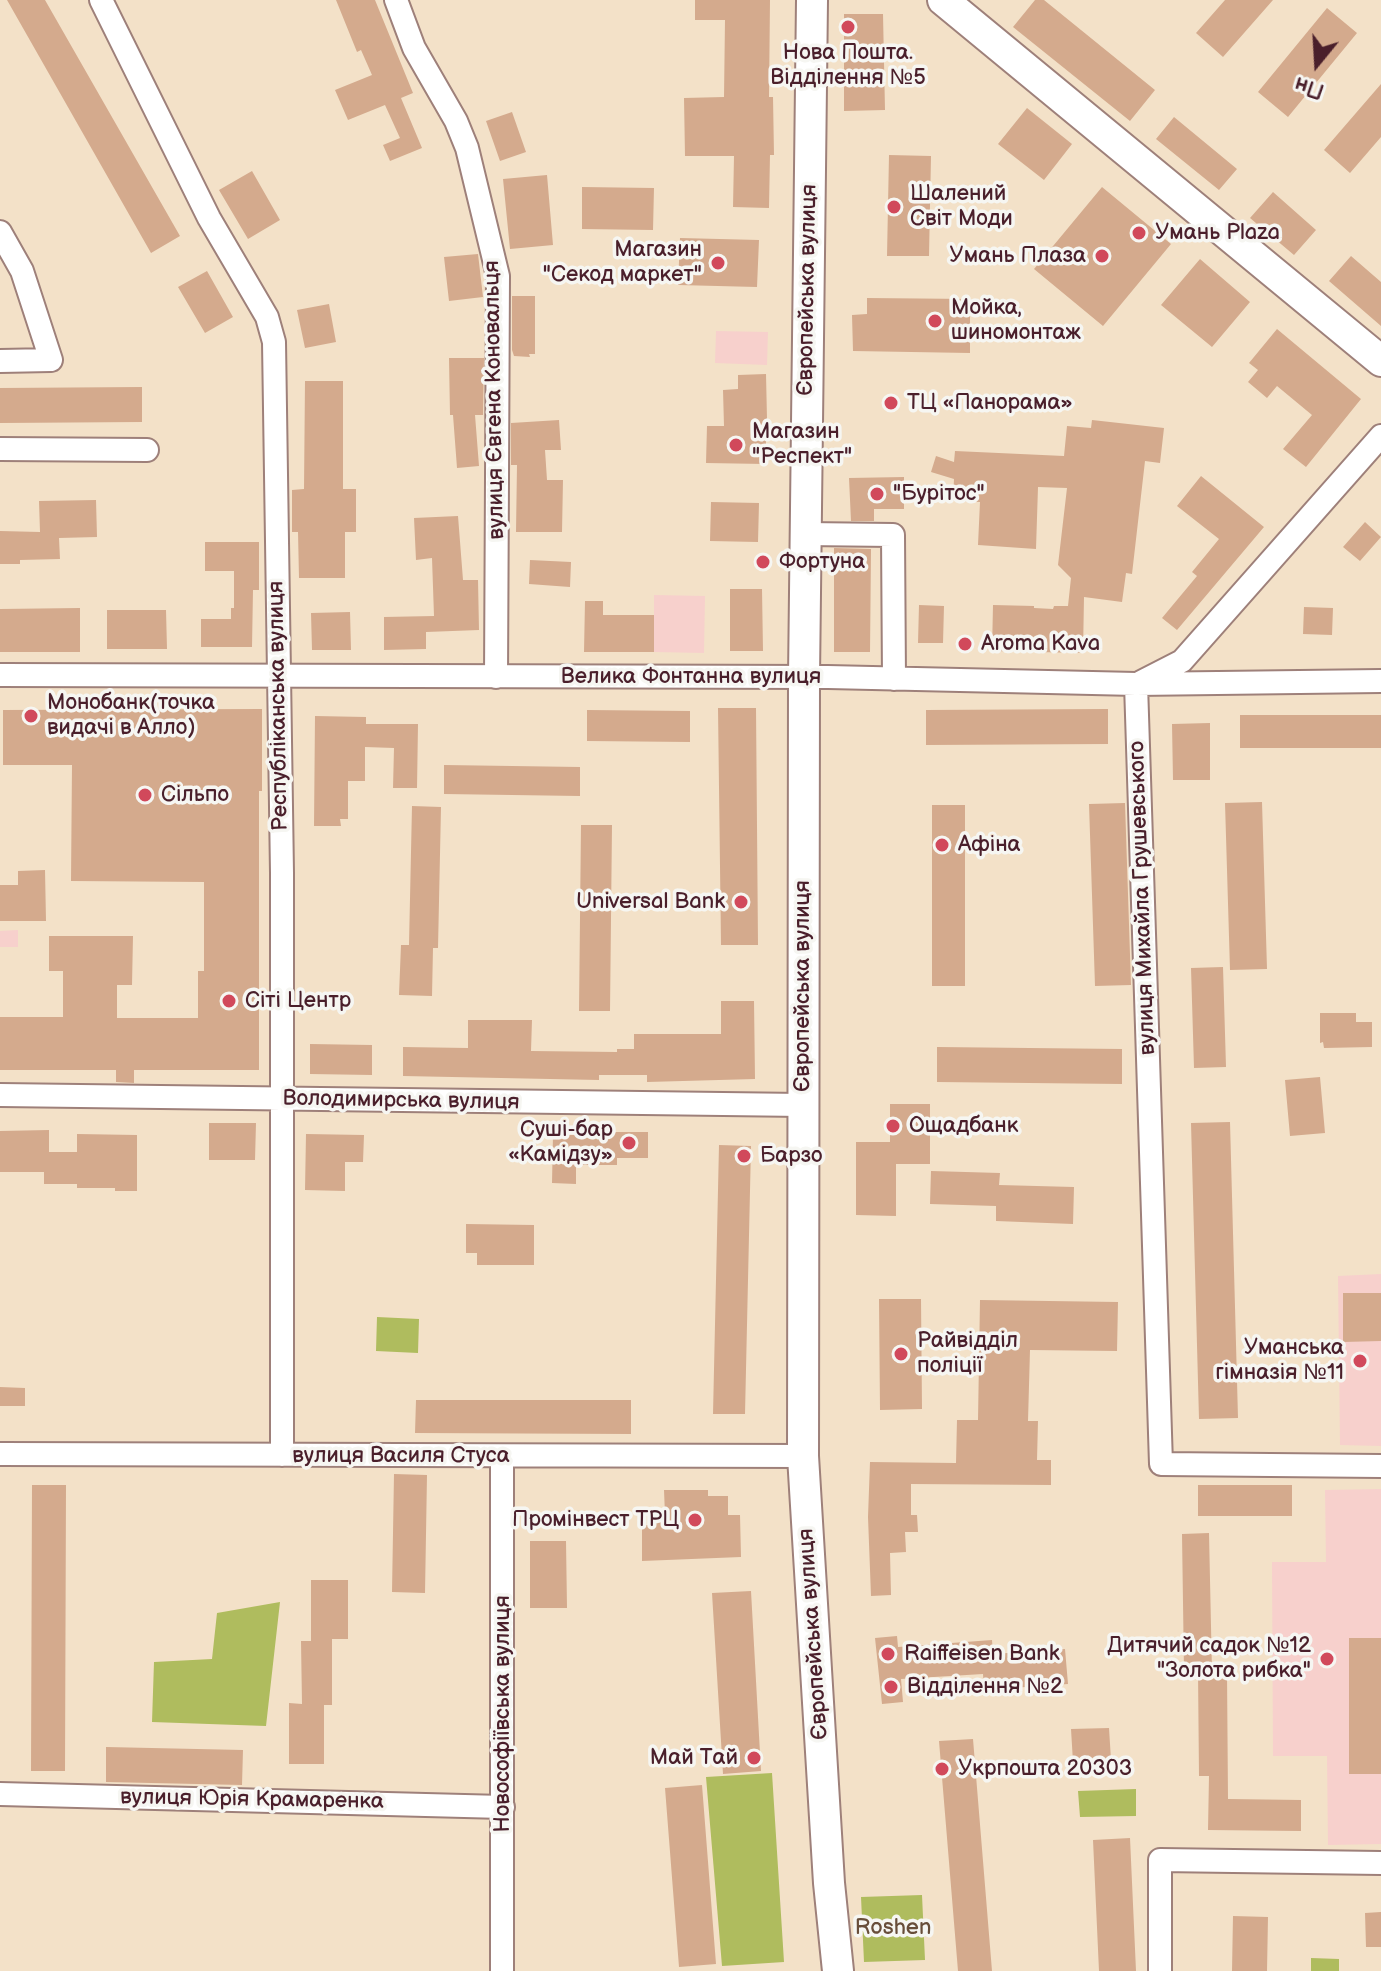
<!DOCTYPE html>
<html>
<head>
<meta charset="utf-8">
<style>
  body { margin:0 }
  #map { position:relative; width:1381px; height:1971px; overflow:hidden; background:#f3e1c8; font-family:"Balsamiq Sans",sans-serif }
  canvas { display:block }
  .north { position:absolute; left:1277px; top:24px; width:80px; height:80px; -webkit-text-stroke:6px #f6f6f2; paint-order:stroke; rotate:198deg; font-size:22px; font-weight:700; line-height:32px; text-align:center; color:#4a1f2b }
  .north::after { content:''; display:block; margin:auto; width:28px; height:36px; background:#4a1f2b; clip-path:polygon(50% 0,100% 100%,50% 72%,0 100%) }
</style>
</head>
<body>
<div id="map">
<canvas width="1381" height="1971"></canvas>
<div class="north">Пн</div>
</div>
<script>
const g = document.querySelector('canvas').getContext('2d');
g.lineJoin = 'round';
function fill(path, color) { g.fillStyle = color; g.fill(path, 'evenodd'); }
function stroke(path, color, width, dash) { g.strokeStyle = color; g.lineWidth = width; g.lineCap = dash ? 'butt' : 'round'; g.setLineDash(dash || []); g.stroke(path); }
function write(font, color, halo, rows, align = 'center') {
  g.font = font + ' "Balsamiq Sans",sans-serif'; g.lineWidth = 7; g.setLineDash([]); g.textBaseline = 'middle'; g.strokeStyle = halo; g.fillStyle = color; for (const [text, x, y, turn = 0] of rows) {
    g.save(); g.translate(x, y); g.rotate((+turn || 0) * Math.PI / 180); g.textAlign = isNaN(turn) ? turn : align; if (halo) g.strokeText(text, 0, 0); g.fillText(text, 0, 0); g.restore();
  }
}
fill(new Path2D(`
  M716,331l52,1 -1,33 -52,-2z
  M654,595l51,1 -1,57 -50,-1z
  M18,930v17h-18v-16z
  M1381,1274v172l-41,-1 -2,-169z
  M1381,1489v355l-53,1 -1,-89h-54l-1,-194h54l-1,-72z`), '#f7d0cc');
fill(new Path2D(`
  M377,1317l42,2 -1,34 -42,-2z
  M280,1602l-14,124 -114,-4 2,-60 58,-3 5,-46z
  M772,1773l12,189 -62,4 -16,-189z
  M1136,1789v27l-56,1 -2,-26z
  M922,1895l3,65 -61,2 -3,-65z
  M1311,1958l28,1v12h-28z`), '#afbc5e');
fill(new Path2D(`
  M7,0h38l135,236 -29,17z
  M336,0h39l38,93 -12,5 21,50 -32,13 -7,-16 17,-7 -15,-33 -37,15 -13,-30 37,-15 -11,-25 -4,2z
  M695,0h75l-1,97h4l1,58h-4l-1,53 -36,-1 1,-51h-49l-1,-58 40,-1 1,-77h-30z
  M1035,0h9l111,90 -25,31 -117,-94z
  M1225,0h48l-50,57 -27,-24z
  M1327,8l30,25 -69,84 -30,-25z
  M844,14h39l2,96 -41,1z
  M1381,84v53l-31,36 -26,-23z
  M1027,108l45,36 -28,36 -46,-36z
  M512,112l14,40 -26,9 -14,-40z
  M1174,117l63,52 -18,21 -63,-51z
  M889,155l42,1 -2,100h-42z
  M252,171l28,49 -32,19 -29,-49z
  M547,175l6,70 -43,4 -7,-70z
  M582,187l72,1 -1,42 -71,-1z
  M1102,187l69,57 -68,82 -69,-57z
  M1273,192l43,38 -22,25 -44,-37z
  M680,238l79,2 -2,47 -79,-2z
  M478,254l5,43 -34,4 -5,-44z
  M1351,256l30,26v44l-52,-45z
  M1200,259l50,43 -38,45 -51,-42z
  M207,271l26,46 -28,16 -27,-46z
  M512,296h23v58h-6l1,3 -16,-1 -2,-6z
  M867,298l103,1v54l-117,-2 -1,-36 15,-1z
  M329,304l7,38 -31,6 -8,-38z
  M1277,329l84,70 -55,68 -23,-18 29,-34 -35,-29 -10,12 -19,-16 10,-12 -9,-7z
  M449,358h35l-1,57h-8l4,51 -22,2 -4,-53h-3z
  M766,374l1,45 -2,45 -59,-1 1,-37h17l-1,-36 15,-1v-14z
  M305,381h38v108h13v43h-11v46h-46l-1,-46h-6v-42l12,-1z
  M142,387v35l-142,1v-35z
  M559,420l2,30h-16l2,30h16l-1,52h-46l1,-67h-6v-42z
  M1092,420l72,8 -4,35 -15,-2 -13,113 -6,-1 -4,29 -38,-5 -1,56 -91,-2 1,-46 41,1v2l19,1 1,-3h14l3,-28 -13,-13 9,-77 -29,-1 -2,62 -58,-4 2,-43 -27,-1 1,-22 -23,-7 5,-16 18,6 1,-11 109,5 3,-30 24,2z
  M1201,476l63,51 -87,103 -15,-12 35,-42 -5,-4 27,-33 -42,-33z
  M904,477v32h-30v12h-23l-2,-43z
  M96,500l1,37 -38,1 1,21 -40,1v4h-20v-33l40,1 -1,-31z
  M711,502l48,1 -1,39 -48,-1z
  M458,516l5,64h15l1,50 -53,2v17l-42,1v-33l50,-1 -2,-58 -16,2 -2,-42z
  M1365,522l16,15 -21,24 -17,-14z
  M205,542h54v48h-6l-1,57h-51v-28h30v-11h3v-37h-29z
  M834,548l37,1 -1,103h-36z
  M530,560l41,2 -1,25 -41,-3z
  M730,589h32l1,62h-33z
  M585,601h18v14h51v37h-70z
  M919,605l25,1 -1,37h-25z
  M1304,607l29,1 -1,27 -29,-1z
  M80,608v44h-80v-43z
  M107,610h59l1,39h-60z
  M350,612l1,38h-39l-1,-37z
  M718,708h38l2,237h-37z
  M262,709v82h-3v279h-125v13l-18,-1v-12h-116v-53h63v-46h-14v-35h84l-1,49h-15v33h81v-47h6v-89l-133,-1 1,-116h-69v-55z
  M1108,709v35l-182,1v-35z
  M587,710l103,1v31l-103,-1z
  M1240,715h141v33h-141z
  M315,716l51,1v7h52l-1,64h-24l1,-40 -29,-1v34h-17v38h-8l1,7h-27z
  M1210,723v57h-37l-1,-56z
  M444,765l136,2v29l-136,-2z
  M1262,802l5,167 -37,1 -5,-167z
  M1125,803l6,182 -36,1 -6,-182z
  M932,805h33v181h-33z
  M412,806l29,1 -3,141h-5l-1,48 -33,-1 2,-50h8z
  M581,825h31l-2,186h-31z
  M45,870l1,51h-46v-36h18v-14z
  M1223,967l3,100 -32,1 -3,-100z
  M721,1001h33l1,78 -108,3v-7h-48v5l-196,-4v-29l65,1v-28h64l-1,31 86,1v-3h17v-15h87z
  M1320,1013h36v9h16v25l-48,1 -1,-6 -3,1z
  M310,1044l62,1v30l-62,-1z
  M937,1047l185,2v35l-185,-2z
  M1320,1077l5,56 -35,3 -5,-56z
  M890,1104h40v60h-34v52l-40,-1v-73h34z
  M1230,1122l8,296 -39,1 -8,-296z
  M209,1123h47l-1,37h-46z
  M49,1130v22h28v-18l60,1v56h-22v-3h-38v-4h-33v-12h-44v-41z
  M593,1132h55v26h-31v7h-41v19l-24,-1 1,-48h40z
  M306,1134l58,1 -1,27h-18v29l-40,-1z
  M719,1145l32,1 -6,268h-32z
  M931,1171l69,2 -1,12 75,2 -1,37 -77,-3v-15l-66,-2z
  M466,1224l68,1v40h-57v-12h-11z
  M1343,1293h38v48l-38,1z
  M879,1299h42l1,110 -42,1z
  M980,1300l138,2 -1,49 -87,-1 -2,71h10l-1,39h14v25l-140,-1v31h6l1,17h-13l1,20 -16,1 1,42 -20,1 -3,-79 2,-55 86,1 1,-43h21z
  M0,1387l25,1v18h-25z
  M416,1400h215v34l-216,-1z
  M394,1474l33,1 -2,118 -33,-1z
  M32,1485h34l-1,286h-34z
  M1198,1485h94v31h-94z
  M664,1490h44v6h20v19h12l1,42 -99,4v-36h7v-10h16z
  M1209,1533l3,140h15l1,126 73,1v31l-93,-1 1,-54h-10l-1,-105h-14l-2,-137z
  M530,1541h36l1,67h-37z
  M311,1580h37v59h-16v66h-8v59h-35v-61l13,1 -1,-63h10z
  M751,1591l10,180 -38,3 -11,-181z
  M897,1636l1,11 94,-7 1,14 72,-5 3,35 -84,6 -1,-16 -82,5 2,23 -21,2 -7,-66z
  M1349,1638h32v136h-32z
  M1109,1728l2,32 -38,2 -2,-33z
  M973,1739l19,232h-34l-19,-230z
  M106,1747l137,3 -1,35 -136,-3z
  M702,1785l14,179 -37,3 -14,-179z
  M1130,1838l6,133h-37l-6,-131z
  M1381,1912v35h-15l-1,-34z
  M1233,1916l35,1 -1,54h-35z`), '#d4aa8d');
const street = new Path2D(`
  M101,0l108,218 58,99 7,25 8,531v582
  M396,0l18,48 42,73 11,27 31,128 -2,401
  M0,232l22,39 29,89 -51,1
  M0,449l147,1
  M805,534l88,1 1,144
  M0,675l828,2 308,7 245,-3
  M1141,682l41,-21 199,-225
  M1136,684l25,780 220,2
  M0,1095l803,10
  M0,1454l803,2
  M0,1794l503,13
  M502,1971v-515
  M1160,1971v-111l221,3`);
const secondary = new Path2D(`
  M812,0l-8,677 -1,779 26,427 9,88
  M943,0l438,361`);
stroke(street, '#9e807a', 26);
stroke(secondary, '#9e807a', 34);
stroke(street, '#fff', 22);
stroke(secondary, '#fff', 30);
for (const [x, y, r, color] of [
  [848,27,8,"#d1495b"],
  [894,207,8,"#d1495b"],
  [1139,233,8,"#d1495b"],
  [1102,256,8,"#d1495b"],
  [718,263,8,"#d1495b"],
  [935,321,8,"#d1495b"],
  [891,403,8,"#d1495b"],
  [736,445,8,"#d1495b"],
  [877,494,8,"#d1495b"],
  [763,562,8,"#d1495b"],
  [965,644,8,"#d1495b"],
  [31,716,8,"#d1495b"],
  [145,795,8,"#d1495b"],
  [942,845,8,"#d1495b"],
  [741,902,8,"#d1495b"],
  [229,1001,8,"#d1495b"],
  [893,1126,8,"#d1495b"],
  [629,1143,8,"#d1495b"],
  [744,1156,8,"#d1495b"],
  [901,1354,8,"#d1495b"],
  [1360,1361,8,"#d1495b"],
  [695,1520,8,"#d1495b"],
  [888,1654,8,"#d1495b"],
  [1327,1659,8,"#d1495b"],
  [891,1687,8,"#d1495b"],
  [754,1758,8,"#d1495b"],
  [942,1769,8,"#d1495b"]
]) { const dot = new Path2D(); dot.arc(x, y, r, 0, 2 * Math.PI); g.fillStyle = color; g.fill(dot); stroke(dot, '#f6f6f2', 3); }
write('22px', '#4a1f2b', '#f6f6f2', [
  ["Нова Пошта.",848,53,"center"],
  ["Відділення №5",848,78,"center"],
  ["Шалений",910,194],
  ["Світ Моди",910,219],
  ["Умань Plaza",1155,233],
  ["Магазин",702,250,"right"],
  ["\"Секод маркет\"",702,275,"right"],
  ["Умань Плаза",1086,256,"right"],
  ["Мойка,",951,308],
  ["шиномонтаж",951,333],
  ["ТЦ «Панорама»",907,403],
  ["Магазин",752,432],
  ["\"Респект\"",752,457],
  ["\"Бурітос\"",893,494],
  ["Фортуна",779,562],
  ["Aroma Kava",981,644],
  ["Монобанк(точка",47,703],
  ["видачі в Алло)",47,728],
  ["Сільпо",161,795],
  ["Афіна",958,845],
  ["Universal Bank",725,902,"right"],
  ["Сіті Центр",245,1001],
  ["Ощадбанк",909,1126],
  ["Суші-бар",613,1130,"right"],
  ["«Камідзу»",613,1155,"right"],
  ["Барзо",760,1156],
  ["Райвідділ",917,1341],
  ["поліції",917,1366],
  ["Уманська",1344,1348,"right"],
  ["гімназія №11",1344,1373,"right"],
  ["Промінвест ТРЦ",679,1520,"right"],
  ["Дитячий садок №12",1311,1646,"right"],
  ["\"Золота рибка\"",1311,1671,"right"],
  ["Raiffeisen Bank",904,1654],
  ["Відділення №2",907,1687],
  ["Май Тай",738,1758,"right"],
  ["Укрпошта 20303",958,1769]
], 'left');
write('22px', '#4a1f2b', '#f6f6f2', [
  ["Європейська вулиця",808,290,-89],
  ["вулиця Євгена Коновальця",495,400,-91],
  ["Велика Фонтанна вулиця",691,677],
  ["Республіканська вулиця",279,706,-91],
  ["вулиця Михайла Грушевського",1143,898,-92],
  ["Європейська вулиця",803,986,-90],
  ["Володимирська вулиця",401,1101,1],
  ["вулиця Василя Стуса",401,1456],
  ["Європейська вулиця",814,1634,-94],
  ["Новософіївська вулиця",503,1714,-90],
  ["вулиця Юрія Крамаренка",252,1800,1]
]);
write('22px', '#684e3a', '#f6f6f2', [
  ["Roshen",893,1928]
]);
</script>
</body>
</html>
